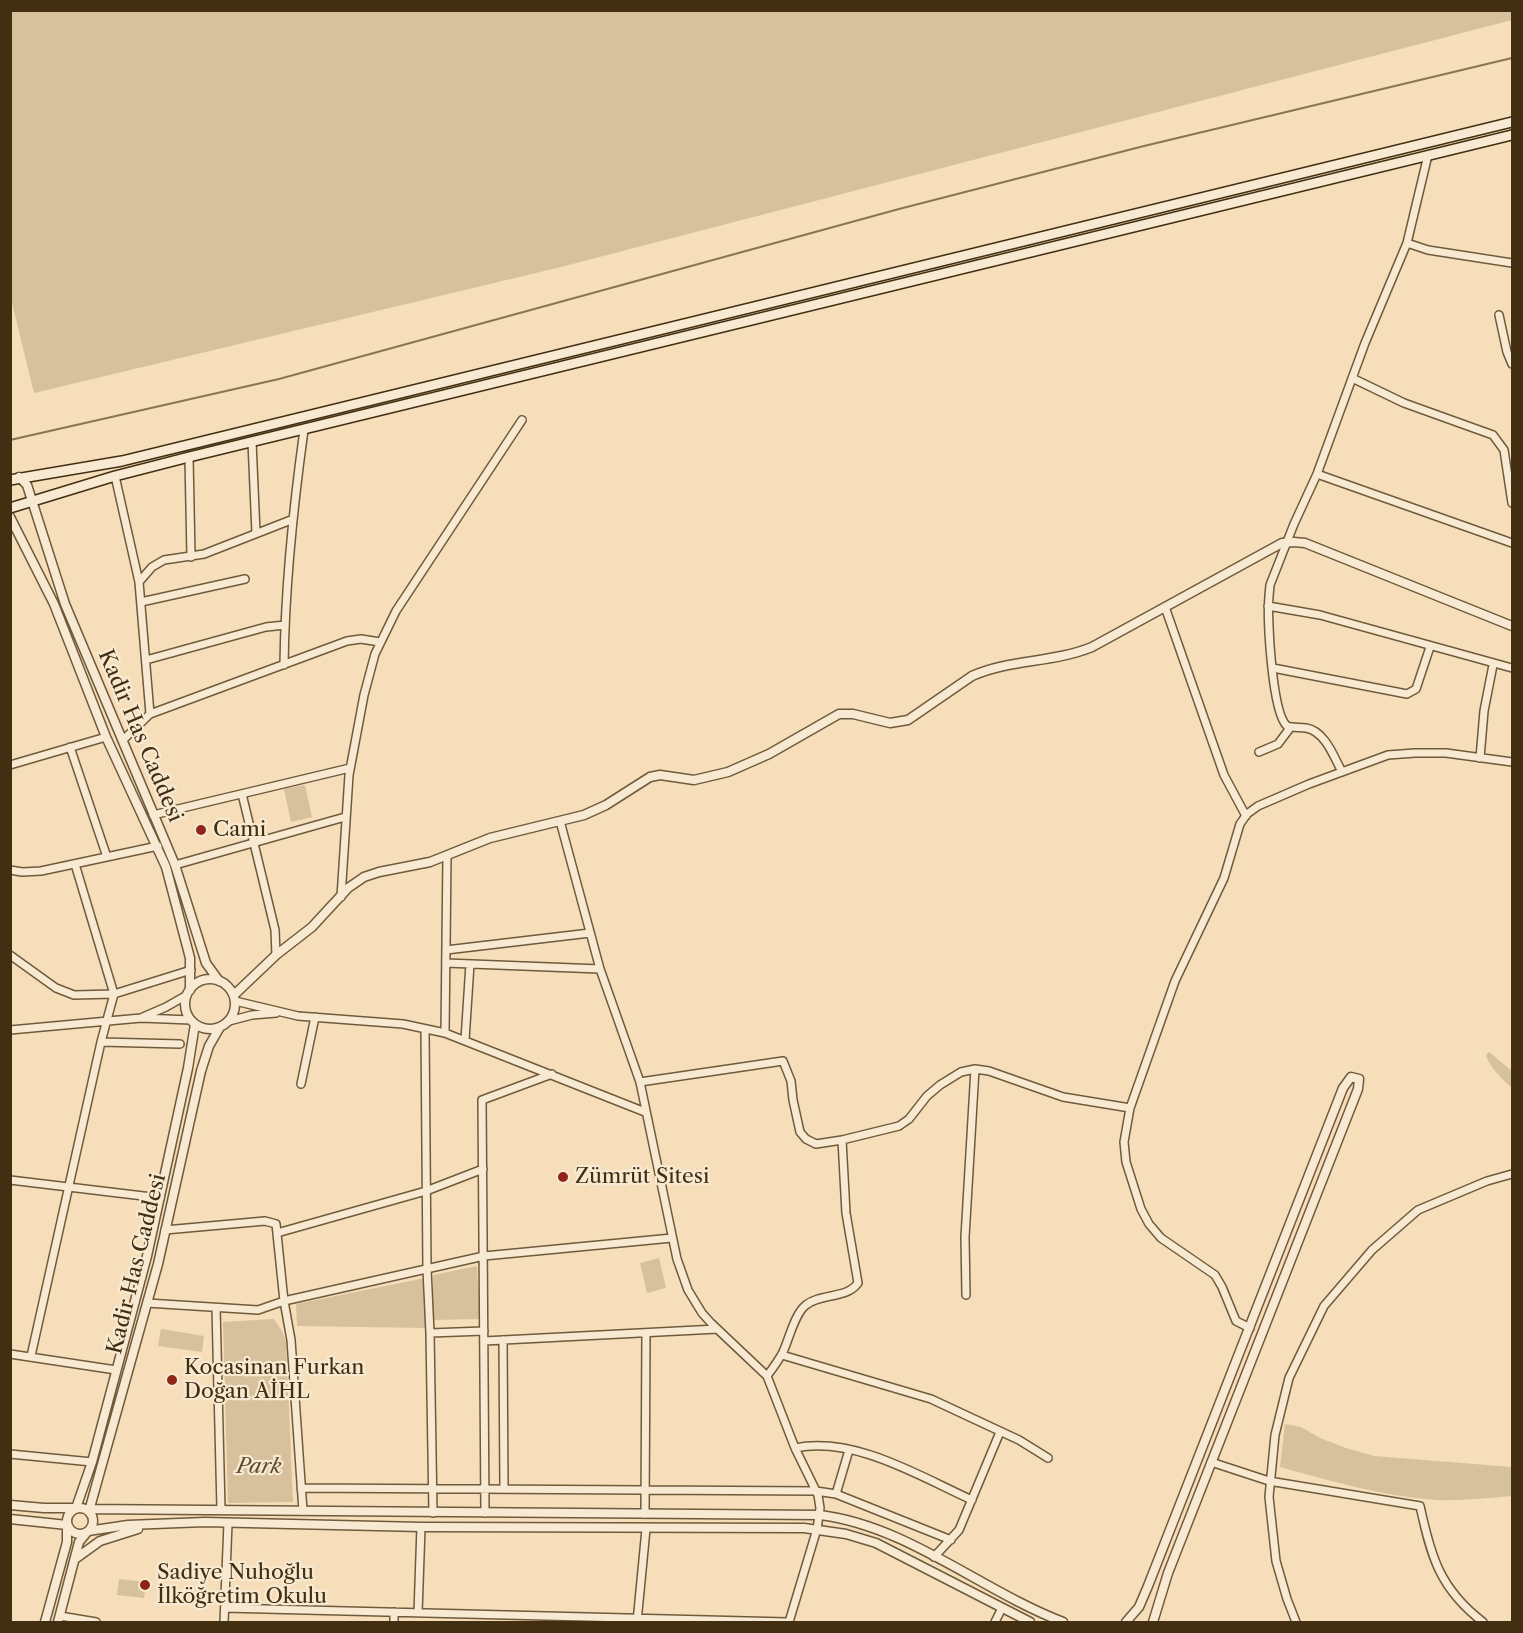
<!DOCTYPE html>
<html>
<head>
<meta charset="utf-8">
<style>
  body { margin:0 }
  #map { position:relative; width:1523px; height:1633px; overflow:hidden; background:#f5deb9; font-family:"Libre Caslon Text",serif }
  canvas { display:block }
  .frame { position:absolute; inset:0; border:12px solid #422e11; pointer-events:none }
</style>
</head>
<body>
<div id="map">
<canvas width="1523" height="1633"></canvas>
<div class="frame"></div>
</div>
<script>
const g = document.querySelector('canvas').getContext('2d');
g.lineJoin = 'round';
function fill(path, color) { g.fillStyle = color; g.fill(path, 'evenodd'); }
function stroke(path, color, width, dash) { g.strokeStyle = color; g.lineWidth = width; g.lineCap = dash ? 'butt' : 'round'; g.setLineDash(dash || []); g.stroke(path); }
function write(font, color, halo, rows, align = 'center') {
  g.font = font + ' "Libre Caslon Text",serif'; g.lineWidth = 4.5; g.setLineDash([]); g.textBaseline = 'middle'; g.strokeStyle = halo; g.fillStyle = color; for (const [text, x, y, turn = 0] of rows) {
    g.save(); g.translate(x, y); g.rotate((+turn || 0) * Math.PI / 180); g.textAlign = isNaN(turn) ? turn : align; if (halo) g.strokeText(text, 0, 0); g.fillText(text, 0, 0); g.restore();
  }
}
fill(new Path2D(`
  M1512,10v10l-951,247 -527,126 -23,-94v-288z
  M305,785l7,32 -21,5 -7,-33z
  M1489,1052l23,19v17c-10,-9 -22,-20 -26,-33z
  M659,1258l7,30 -19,5 -7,-30z
  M477,1266l3,53 -47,1v-45z
  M425,1278l1,50 -129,-2 -1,-22z
  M274,1319l8,12 4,11 7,160 -65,1 -5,-181z
  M161,1329l43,7 -2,16 -44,-6z
  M1285,1424l16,3 19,11 26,10 28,8 138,11 -1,29c-24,2 -49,5 -73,4 -53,-3 -107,-19 -158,-33z
  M119,1579l27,3 -2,16 -27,-3z`), '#d7c09c');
stroke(new Path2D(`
  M10,440l269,-61 620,-170 245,-63 368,-88`), '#897454', 2);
const minor = new Path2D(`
  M1407,243l21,7 84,13
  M1499,315l8,37 5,12
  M1352,378l52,25 89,32 11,15 8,53
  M252,442l4,91
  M189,457l2,100
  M1317,474l195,69
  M115,476l24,106 11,132
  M139,582l13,-15 12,-7 40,-6 87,-34
  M141,602l104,-23
  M1268,606l52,9 192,53
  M1165,607l59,168 22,41
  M146,660l120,-33 19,-2
  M284,665c1,-79 9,-156 20,-235
  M1273,668l134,26 9,-5 14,-42
  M123,740l27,-26 197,-73 14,-2 19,3
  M70,747l37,110
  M1259,752l19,-8 12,-16
  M1480,758l4,-47 9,-46
  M10,765l96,-28
  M1342,772c-8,-15 -17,-41 -36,-44 -7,-1 -13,0 -19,-2 -15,-13 -20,-107 -18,-130l1,-11 24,-61 23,-50 48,-131 42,-100 21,-88
  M242,794l33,136 1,25
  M153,815l197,-47
  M560,821l40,148 40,113 37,177 11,31 14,23 9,10 56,53 28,72 23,47 2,13 -3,21 -28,93
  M175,865l170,-48
  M10,870l12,2 19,-1 117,-25
  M341,897l8,-122 15,-80 11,-41 21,-43 126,-191
  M446,950l144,-17
  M10,955l46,33 18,7 40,-1 77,-24
  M446,963l154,6
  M235,1001l63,15 105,8 42,9 200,79
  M143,1017l23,-10 21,-12
  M229,1021l23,-6 24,-2
  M425,1029l2,240 3,64 3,180
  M10,1030l131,-12 50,2
  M445,1033l2,-177
  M465,1040l5,-76
  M101,1042l79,2
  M640,1082l143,-21 8,20 2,19 7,32 6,7 10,5 26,-4 57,-14 10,-7 18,-23 13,-11 21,-13 14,-3 14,2 74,26 67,11
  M301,1084l14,-67
  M10,1180l150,18
  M165,1230l100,-9 11,3 8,77 7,39 12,171
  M277,1233l149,-42 57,-22
  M966,1295l-1,-58 10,-168
  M147,1303l111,7 26,-9 200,-45 188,-18
  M216,1308l5,201
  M1250,1328l-14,-7 -14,-34 -7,-12 -54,-37 -12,-14 -8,-15 -15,-47 -2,-20 6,-34 45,-127 49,-103 16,-54 7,-10 11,-8 51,-22 79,-29 27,-2h31l66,9
  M430,1333l54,-2
  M503,1340l1,149
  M484,1341l233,-12
  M10,1354l106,16
  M782,1355l149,44 88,41 29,18
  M31,1356l70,-314 13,-48 -39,-130
  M767,1376c6,-8 12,-16 16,-24 6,-13 12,-39 23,-47 15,-12 41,-6 52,-22l-12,-70 -4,-73
  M795,1448c60,-12 124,28 177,52
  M10,1454l82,8
  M1211,1462l58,19 151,25c11,51 20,83 63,116
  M301,1488l515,3 20,3 115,46
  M836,1494l13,-44
  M485,1513l-3,-413 70,-26
  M645,1514l1,-181
  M934,1557l25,-27 41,-98
  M225,1608l562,14
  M418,1613l3,-86
  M60,1616l36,6
  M224,1622l4,-99
  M394,1622v-10
  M637,1622l9,-93
  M995,1622l7,-14
  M1296,1622l-9,-23 -11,-38 -7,-64 6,-62 14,-57 35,-72 48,-56 46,-40 69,-29 25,-7`);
const tertiary = new Path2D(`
  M19,477l8,8 38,119 110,261 31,98 13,18
  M10,517l44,87 52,133 60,130 24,91v32
  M185 1004a25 25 0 1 1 50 0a25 25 0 1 1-50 0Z
  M234,995l42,-40 36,-28 36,-39 16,-11 15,-5 51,-10 60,-24 94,-23 22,-10 44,-28 10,-2 34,5 34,-8 41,-18 70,-40h14l37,9 18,-3 64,-44c38,-17 81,-13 120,-29l190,-104 12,-1 11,1 207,83
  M10,1505l34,3h32l16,-46 55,-206 41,-188 7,-44
  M67 1521a13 13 0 1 1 26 0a13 13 0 1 1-26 0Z
  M85,1509l735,6c88,11 162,76 243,107
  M89,1511l69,-247 43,-193 8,-25 11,-19
  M10,1519l57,6v17l-22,80
  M75,1559l25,-18 38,-12
  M58,1622l21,-80 9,-11 40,-6 77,-3 216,5 383,1 42,6 30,9 154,79
  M1126,1622l13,-15 9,-21 195,-498 8,-11 8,2 -1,10 -190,484 -15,49`);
const secondary = new Path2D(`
  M10,480l112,-19 1390,-339
  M10,508l105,-32 74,-19 1323,-322`);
stroke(minor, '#6f5a3b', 10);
stroke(tertiary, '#6f5a3b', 11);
stroke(secondary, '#422e11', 12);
stroke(minor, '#f8ead2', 7);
stroke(tertiary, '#f8ead2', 8);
stroke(secondary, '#f8ead2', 9);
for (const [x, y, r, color] of [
  [201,830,6,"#8f2418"],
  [563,1177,6,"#8f2418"],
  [172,1380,6,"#8f2418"],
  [145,1585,6,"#8f2418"]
]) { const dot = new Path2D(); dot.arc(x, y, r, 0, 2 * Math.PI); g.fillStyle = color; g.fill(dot); stroke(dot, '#f8ead2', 2); }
write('21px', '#422e11', '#f8ead2', [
  ["Kadir Has Caddesi",140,736,67],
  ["Kadir Has Caddesi",137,1264,-76]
]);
write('21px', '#422e11', '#f8ead2', [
  ["Cami",213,830],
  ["Zümrüt Sitesi",575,1177],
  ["Kocasinan Furkan",184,1368],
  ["Doğan AİHL",184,1392],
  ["Sadiye Nuhoğlu",157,1573],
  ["İlköğretim Okulu",157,1597]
], 'left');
write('italic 21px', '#604b2d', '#f8ead2', [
  ["Park",259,1467]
]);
</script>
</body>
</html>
